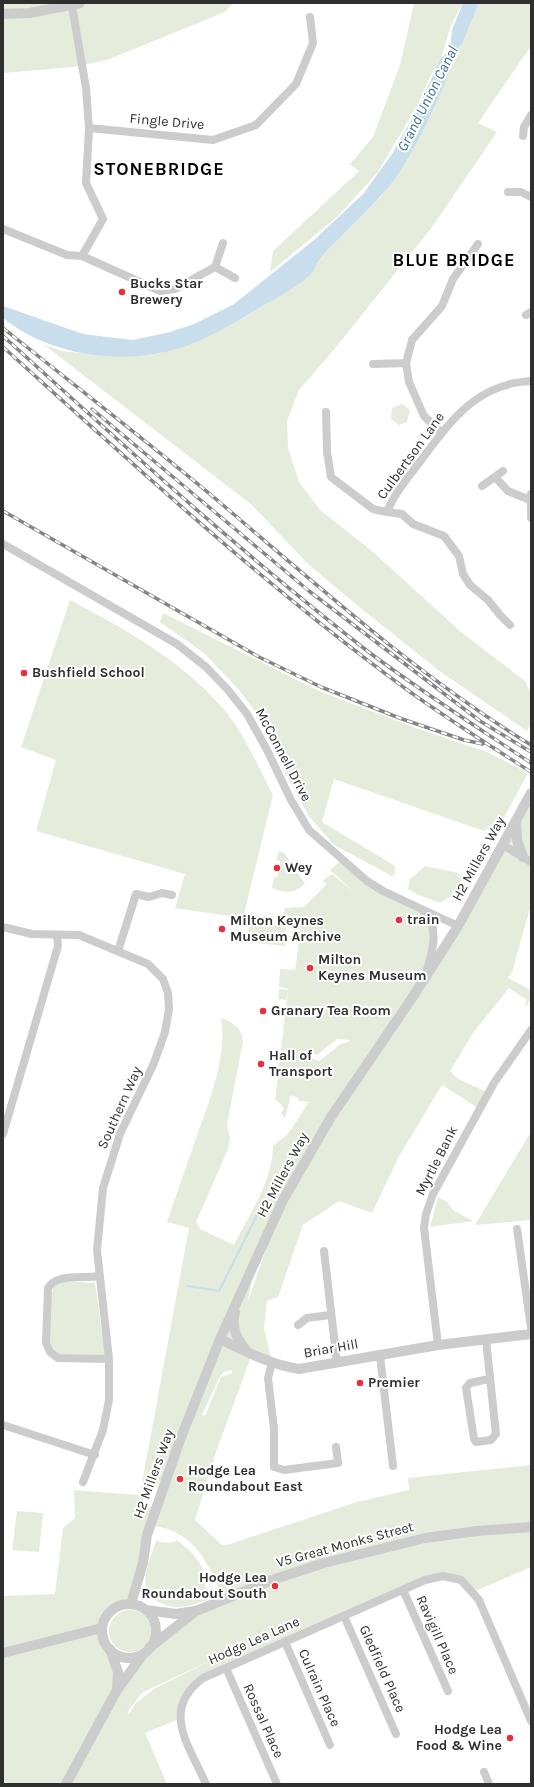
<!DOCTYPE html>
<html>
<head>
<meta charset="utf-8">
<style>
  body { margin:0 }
  #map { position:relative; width:534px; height:1787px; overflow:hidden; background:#fff; font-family:Karla,sans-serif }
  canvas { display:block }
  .frame { position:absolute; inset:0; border:4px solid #2f2f2f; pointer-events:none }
</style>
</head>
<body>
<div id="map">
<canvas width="534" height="1787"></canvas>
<div class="frame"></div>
</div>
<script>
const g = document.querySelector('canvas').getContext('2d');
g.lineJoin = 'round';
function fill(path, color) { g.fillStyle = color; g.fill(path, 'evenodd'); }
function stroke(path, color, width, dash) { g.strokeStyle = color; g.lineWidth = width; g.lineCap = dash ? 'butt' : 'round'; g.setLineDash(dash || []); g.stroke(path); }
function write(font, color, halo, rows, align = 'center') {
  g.font = font + ' Karla,sans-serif'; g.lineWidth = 4; g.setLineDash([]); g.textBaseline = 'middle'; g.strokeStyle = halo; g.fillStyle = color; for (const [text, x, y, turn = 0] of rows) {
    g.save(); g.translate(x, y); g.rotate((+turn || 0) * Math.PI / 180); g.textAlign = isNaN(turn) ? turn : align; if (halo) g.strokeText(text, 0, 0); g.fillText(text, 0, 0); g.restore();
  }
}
fill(new Path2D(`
  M3,3h230l-8,9 -118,48 -34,7 -70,6z
  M414,3h49l-12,22 -11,37 -9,13 -13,29 -40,68 -40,44 -68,56 3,-21 86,-80 -9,-7 23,-27 27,-72z
  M479,3h52v43l-53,77 19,9 -65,95 -95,119 -38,44 -12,31 1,27 11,34 21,28 52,41 89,81 64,49 6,13v29l-4,8 -89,-61 -80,-64 -51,-43 -55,-58 -209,-161 19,7 46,5 38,-1 16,-2 80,-34 65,-41 17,-24 56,-56 21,-28 12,-21 34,-71 5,-16v-6l6,-9 5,-5z
  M402,404l8,6 -3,12 -8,3 -8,-6 1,-11z
  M70,600c53,28 109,59 149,104 24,26 38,60 54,91l-30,123 -68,-10 10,-34 -149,-43 20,-71 -35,-13z
  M163,613l156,78 94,36 74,25 41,21 -28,52 -9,1 -7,5 -150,-52 -12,43 73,44v8l-3,2 -58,-31 -26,-30 -26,-48 -20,-46 -22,-30 -36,-38 -44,-31z
  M531,794v111l-19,67 -4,6 23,12v9l-4,5 4,4 -6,-4 2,-4 -18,-12 -36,45 -23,38 8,8 29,13 -9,16 -36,-23 -44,73 -26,55 -33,-12 -36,24 -25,72 -11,4 -3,27 8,34 -20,-8 -36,98 -21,68 27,25h5l130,-43 52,-12 -1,-12 123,-13v102l-58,25 -13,-12 -17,-4 -250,110 -14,33 -34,14 22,51h-164v-188l52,-2 8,-66 12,-10 -1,-28 63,5 7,3 -1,4 -4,2 18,4 10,-30 -8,4 -11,16 -7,-10 48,-260 -22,-6c9,-27 19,-54 28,-81 13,-36 33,-85 26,-123 13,5 20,9 22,23l-16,84 3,13 -2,11 -32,73 4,7 34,16c16,-32 38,-62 39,-99l15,-12 21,-32 -10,-1 -1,-3 -7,-3 -6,23 -4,-5 3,-4 -3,-5 -6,-4 13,-109 -2,9 -8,-1 1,-10 9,1v-1l-9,-2 1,-18 15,1 6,-40 -19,-6 3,-16 19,-1 22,-22 -3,-5 9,-6 23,19 -25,-23 11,-10 26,21 51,25 15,24 -9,47zM337,1039l13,1 -2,2 -7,2 -22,17 -11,-5 2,-4 7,3zM281,1206l-34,98 5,-23 -29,53zM232,1370v3l-11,4 -16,39 -3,-1 18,-39 4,-4zM152,1525c6,2 15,3 21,6 27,12 40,42 50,68l-64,39 -6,12 -36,34c-2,-11 -3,-23 -7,-33 -2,-5 -6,-9 -7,-14 -5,-19 11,-32 28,-33zM212,1660l-58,29 -18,14 -7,11 -2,-2 16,-20z
  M279,851l5,2 21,31c-11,9 -19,10 -33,4l2,-10 4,-2 2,-15 -4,-1z
  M425,866l33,7 4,6 -11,17 -11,7 -21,-8 -11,-6 2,-10z
  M250,921l36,7 -1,18 -38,-4z
  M531,1132v88l-56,5z
  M438,1197l9,5 6,8 20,11 -43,6z
  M61,1281l34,2 10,72 -49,-1 -5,-7 -1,-9 1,-42 3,-10z
  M17,1511l26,2 -4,39 -27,-2z
  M177,1540c15,11 25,23 31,40l-4,1 4,19c-21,6 -33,12 -53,0 -4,-3 -8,-6 -9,-11 -3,-15 6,-35 10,-48l13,2 6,-1z
  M109 1631a21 21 0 1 1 42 0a21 21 0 1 1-42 0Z`), '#e5ecdc');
fill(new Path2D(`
  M463,3h16l-16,39c-11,10 -11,23 -16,36 -13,31 -28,63 -46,92 -17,26 -40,46 -62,69 -7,7 -15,14 -21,23 -3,5 -6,11 -10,15 -14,12 -32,21 -47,30 -23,14 -47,28 -72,38 -60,22 -136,13 -186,-27v-12l80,28 50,6 37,-8 24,-8 40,-20 80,-64 50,-47 28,-39 25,-44 24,-52 9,-8 2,-20z`), '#c8deec');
stroke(new Path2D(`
  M188,1286l31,5 45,-90`), '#c8deec', 2);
stroke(new Path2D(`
  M89,128l124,12 43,-15 40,-41 17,-41 -3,-26
  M523,136l1,-9 7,-12
  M508,192h13l10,5
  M3,229l64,26 15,1 21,-37 -17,-36 3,-55 -3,-40 -14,-82
  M82,256l78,35 15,-2 40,-22 8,-24
  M215,267l20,11
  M526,315l5,-3
  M373,364l33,-1
  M326,412l1,40 4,25 42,32 14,3c7,-18 20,-33 32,-49 23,-31 47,-67 88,-78 7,-3 16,-3 24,-4
  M442,433l-18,-17 -15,-34 -3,-19 6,-23 30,-34 11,-27 25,-35
  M496,478l12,13 22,9
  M482,486l21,-15
  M531,494v24
  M387,512l15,2 11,10 31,12 15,20 4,18 7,11 18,15 12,15 10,10
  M3,544l174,100 29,23 22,23 19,24 19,34 25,52 18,30 58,51 16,10 75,35
  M503,845l28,17
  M423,911c18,16 9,42 3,62
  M3,927l29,7 47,1 69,29 15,15 5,14 1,16 -4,23 -11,31 -34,71 -17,54 -6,62 12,109v41l-6,30 -20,52
  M118,951l18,-57 13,3 13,-4 10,2
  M3,1134l55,-188 -1,-11
  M517,1229l14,99
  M324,1251l13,112
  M98,1276c-15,3 -41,-3 -50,12l-2,55 4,9 8,6 51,1
  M298,1325l9,-7 23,-3
  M486,1340l10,94 -5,6 -15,2 -2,-3 -8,-51 4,-5 19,-4
  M438,1345l-14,-117 2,-14 7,-20 61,-111 37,-53
  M380,1356l13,110
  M272,1362l-4,16 6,51v38l10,3 54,-7 -2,-16
  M3,1425l92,30
  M403,1590l45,101
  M344,1616l52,118
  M285,1642l45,103
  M226,1668l51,116
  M484,1772l5,12
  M206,1784c-17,-39 -46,-74 -3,-106l222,-98 18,-4 18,4 18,20 52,121`), '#ccc', 8);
stroke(new Path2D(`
  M3,14l27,-1 50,-10
  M516,822l1,18 6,17
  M235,1312c-4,15 1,26 11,38
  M220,1339c25,12 51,26 79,30l139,-24 93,-11
  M131,1604l12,-41 4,-28 33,-95 40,-101 63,-139 48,-83 81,-119 46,-72 73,-133
  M102 1631a27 27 0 1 1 54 0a27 27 0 1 1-54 0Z
  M146,1610l30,4 19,-3
  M149,1648l47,-37 76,-31 52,-17 101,-25 52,-7 54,-4
  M110,1649l8,23 -1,18
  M3,1653l99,-25
  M66,1784l51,-94 27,-37`), '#ccc', 10);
const rail = new Path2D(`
  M3,328c71,57 144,113 214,172 101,86 200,175 314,245
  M3,336c119,108 239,218 367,317 52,39 107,74 161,110
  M3,347c131,118 261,238 403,342 40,29 83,56 125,83
  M92,409l217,182 171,130 51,31
  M3,511l256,146 62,30 81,32 62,21 19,4`);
stroke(rail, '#848484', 3.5);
stroke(rail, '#fff', 2, [6]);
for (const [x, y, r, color] of [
  [122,292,4,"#e92d3a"],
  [24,673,4,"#e92d3a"],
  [277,868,4,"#e92d3a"],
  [399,920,4,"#e92d3a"],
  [222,929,4,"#e92d3a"],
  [310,968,4,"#e92d3a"],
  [263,1011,4,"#e92d3a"],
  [261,1064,4,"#e92d3a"],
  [360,1383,4,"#e92d3a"],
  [180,1479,4,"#e92d3a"],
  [275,1586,4,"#e92d3a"],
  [510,1738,4,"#e92d3a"]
]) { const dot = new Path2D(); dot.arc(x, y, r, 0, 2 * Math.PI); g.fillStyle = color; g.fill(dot); stroke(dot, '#fff', 1.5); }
write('14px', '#2f2f2f', '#fff', [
  ["Fingle Drive",167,122,5],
  ["Culbertson Lane",411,456,-54],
  ["McConnell Drive",283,755,62],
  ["H2 Millers Way",479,859,-61],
  ["Southern Way",120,1108,-66],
  ["Myrtle Bank",437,1161,-63],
  ["H2 Millers Way",283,1175,-62],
  ["Briar Hill",331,1349,-10],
  ["H2 Millers Way",154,1474,-70],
  ["V5 Great Monks Street",345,1545,-15],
  ["Ravigill Place",437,1635,66],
  ["Hodge Lea Lane",254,1641,-24],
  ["Gledfield Place",382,1669,66],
  ["Culrain Place",319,1688,66],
  ["Rossal Place",263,1721,66]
]);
write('bold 14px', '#2f2f2f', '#fff', [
  ["Bucks Star",130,284],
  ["Brewery",130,300],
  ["Bushfield School",32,673],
  ["Wey",285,868],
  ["train",407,920],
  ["Milton Keynes",230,921],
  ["Museum Archive",230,937],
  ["Milton",318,960],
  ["Keynes Museum",318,976],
  ["Granary Tea Room",271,1011],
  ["Hall of",269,1056],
  ["Transport",269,1072],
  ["Premier",368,1383],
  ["Hodge Lea",188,1471],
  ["Roundabout East",188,1487],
  ["Hodge Lea",267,1578,"right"],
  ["Roundabout South",267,1594,"right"],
  ["Hodge Lea",502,1730,"right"],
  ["Food & Wine",502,1746,"right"]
], 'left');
write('italic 15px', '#3b7092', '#fff', [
  ["Grand Union Canal",428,99,-63]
]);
g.letterSpacing = '1px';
write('bold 18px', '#000', '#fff', [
  ["STONEBRIDGE",159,170],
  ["BLUE BRIDGE",454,261]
]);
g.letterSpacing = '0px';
</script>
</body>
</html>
